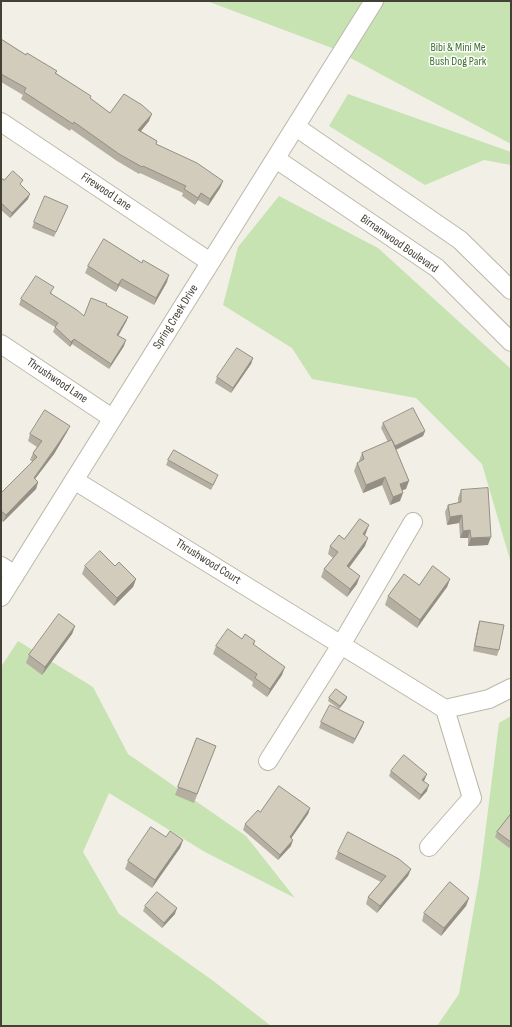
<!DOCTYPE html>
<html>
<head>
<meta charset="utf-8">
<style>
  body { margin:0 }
  #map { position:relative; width:512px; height:1027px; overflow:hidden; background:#f1efe6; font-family:"Sofia Sans Condensed",sans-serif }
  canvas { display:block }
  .frame { position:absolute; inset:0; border:2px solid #434035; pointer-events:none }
</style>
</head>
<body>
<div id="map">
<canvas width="512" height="1027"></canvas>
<div class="frame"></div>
</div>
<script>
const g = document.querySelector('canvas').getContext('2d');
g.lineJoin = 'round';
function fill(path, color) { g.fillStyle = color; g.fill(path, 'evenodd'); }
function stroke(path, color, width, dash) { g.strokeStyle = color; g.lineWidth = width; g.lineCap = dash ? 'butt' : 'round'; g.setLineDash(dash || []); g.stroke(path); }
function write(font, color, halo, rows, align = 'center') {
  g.font = font + ' "Sofia Sans Condensed",sans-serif'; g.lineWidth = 3; g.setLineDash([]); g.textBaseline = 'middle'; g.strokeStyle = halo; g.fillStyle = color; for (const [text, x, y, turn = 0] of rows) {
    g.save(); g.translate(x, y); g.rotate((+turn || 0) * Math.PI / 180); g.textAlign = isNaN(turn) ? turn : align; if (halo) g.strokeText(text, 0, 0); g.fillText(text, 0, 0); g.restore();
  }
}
fill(new Path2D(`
  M207,1h304v143l-179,-96z
  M348,94l163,58v13l-27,-5 -59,25 -96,-59z
  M279,196l99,52 133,121v194l-29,-99 -66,-66 -104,-19 -20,-31 -69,-43 15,-58z
  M18,641l75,46 35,67 118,82 49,62 -90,-46 -96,-59 -26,59 36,62 93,66 59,46h-270v-359z
  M511,716v310h-74l22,-32 21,-120 19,-151z`), '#c6e3b1');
const minor = new Path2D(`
  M1,122l209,140
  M296,127l164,113 51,50
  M276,159l161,109 74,74
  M1,344l111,74
  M74,480l371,229 27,89 -43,49
  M1,566l14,9
  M1,597l373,-596
  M445,709l44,-10 22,-11
  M268,761l73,-116 72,-123`);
stroke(minor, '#bcb8a9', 20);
stroke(minor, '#fff', 18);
fill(new Path2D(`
  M1,39l25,16 31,16 -1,2 54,40 39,8 -8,10 16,10 -1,3 67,37 -3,7 -12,18 -10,-6 -3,5 -13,-9 1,-3 -43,-20 -1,1 -22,-13 -46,-32 -1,2 -49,-32 2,-4 -22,-13z
  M1,178l3,2 17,5 7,14 -18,19 -9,-8z
  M68,206l-14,31 -22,-9 2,-6z
  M142,263l25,19 -13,23 -35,-19 -3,6 -31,-19 3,-7z
  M52,292l-1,2 33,22 22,-11 22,12 -2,5 -8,13 6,11 -15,23 -37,-25 -2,3 -17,-15 2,-5 -36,-22 2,-6z
  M253,358l-2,6 -20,29 -16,-10 2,-6z
  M383,423l42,8 -2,5 -27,14 10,39 -4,1 -2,11 -10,4 -8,-20 -19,8 -9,-22 3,-8 2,-1v-1l3,-8 26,-11 -7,-14z
  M67,432l-13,22 -19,25 3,3 -2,7 -33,33 -2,-2v-30l1,2 31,-30 -3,-2 3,-7 4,-6 -9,-6 2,-7z
  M168,460l48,20 -5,10 -45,-25z
  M461,490l27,55 -20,1v-8h-8l-1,-15 -12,2 -2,-13 3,-7 10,-2v-5z
  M366,533l-1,2v11l-16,22 8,16 -10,13 -26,-20 3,-8 9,-11 -5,-4 2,-8 14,-7z
  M85,566h30l21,13 -3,8 -19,19 -32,-32z
  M450,579l-3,8 -30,41 -32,-23 3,-9 31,-11z
  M480,621l19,29 -2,6 -24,-5 5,-25z
  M75,626l-3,8 -30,41 -16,-12 3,-8z
  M242,639l13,2 -1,4 28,30 -15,22 -15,-11 1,-4 -40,-28 3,-8z
  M347,697l-1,3 -7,9 -11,-8 1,-3z
  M321,722h43l-2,5 -9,17 -34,-16z
  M197,738l19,8 -22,57 -19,-8z
  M391,771l34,8 -1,2 3,10 -8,9 -30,-24z
  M310,808l-2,6 -17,24v8l-13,14 -35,-30 2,-6 15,-12z
  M511,814v32l-2,2 -14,-11 2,-5z
  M166,837l17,3 -3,8 -28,40 -27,-19 3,-8z
  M338,852l73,17 -3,7 -31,37 -11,-9 2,-7 13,-15 -46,-23z
  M469,898l-3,8 -25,30 -19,-15 2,-8z
  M145,906l30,8 -13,14 -19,-17z`), '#b5afa2');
fill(new Path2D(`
  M152,114l-3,7 -13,16 2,-7z
  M223,181l-3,7 -12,18 2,-7z
  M201,193l-3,7 -3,5 3,-7z
  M30,194l-2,5 -18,19 2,-5z
  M169,275l-2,7 -13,23 2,-7z
  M122,279l-3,7 -3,6 2,-7z
  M128,317l-2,5 -10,18 1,-5z
  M74,339l-2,5 -2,3 1,-5z
  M126,340l-2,6 -15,23 2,-5z
  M253,358l-2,6 -20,29 2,-5z
  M70,426l-3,6 -13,22 -23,30 3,-6z
  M425,431l-2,5 -30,15 2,-5z
  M385,477l-3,8 -19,8 3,-8z
  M409,481l-3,8 -9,3 3,-8z
  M38,482l-2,7 -33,33 3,-7z
  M403,493l-3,8 -10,4 3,-8z
  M462,515l-3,8 -12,2 3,-8z
  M369,525l-3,8 -6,9 3,-8z
  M470,530l-2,8h-8l3,-7z
  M491,537l-3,8 -20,1 3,-8z
  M368,538l-3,8 -21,28 3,-8z
  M360,576l-3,8 -10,13 3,-8z
  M136,579l-3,8 -19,19 3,-8z
  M450,579l-3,8 -30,41 3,-8z
  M75,626l-3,8 -30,41 3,-8z
  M285,667l-3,8 -15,22 3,-8z
  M347,697l-1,3 -7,9 1,-3z
  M364,722l-2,5 -9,17 2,-5z
  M427,774l-2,5 -5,6 2,-5z
  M429,785l-2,6 -8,9 2,-5z
  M310,808l-2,6 -20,29 2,-6z
  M183,840l-3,8 -28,40 3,-8z
  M293,840l-2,6 -13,14 2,-5z
  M411,869l-3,7 -31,37 3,-7z
  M469,898l-3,8 -25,30 3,-8z
  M177,908l-2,6 -13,14 2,-5z`), '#938f84');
const building = new Path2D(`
  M1,39l25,16 1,-2 30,18 -2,2 36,23 -1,2 20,15 14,-19 18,11 10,9 -14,16 19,11 -1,3 41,19 26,18 -13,18 -9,-6 -3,5 -14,-9 2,-3 -43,-20 -1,1 -23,-13 -45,-32 -1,2 -49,-32 2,-4 -25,-14z
  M13,171l10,9 -3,4 10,10 -18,19 -11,-10v-25l3,2z
  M45,196l23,10 -12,26 -22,-10z
  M104,239l38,24 1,-3 26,15 -13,23 -34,-19 -4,6 -30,-19z
  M36,276l18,11 -4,6 27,17 7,6 7,-18 16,6 -1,1 22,12 -11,18 9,5 -15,24 -37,-25 -3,3 -16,-15 3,-4 -37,-24z
  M237,348l16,10 -20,30 -16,-11z
  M413,408l12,23 -30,15 -12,-23z
  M45,410l25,16 -14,21 -22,31 4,4 -32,33 -5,-4v-21l1,2 35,-35 -4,-4 9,-12 -12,-7z
  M392,440l17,41 -9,3 3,9 -10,4 -8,-20 -19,8 -9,-22 7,-4 -2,-6z
  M174,450l44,25 -5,10 -45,-25z
  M488,488l3,49 -20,1 -1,-8 -7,1 -1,-16 -12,2 -2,-12 13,-3v-12z
  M360,519l9,6 -6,9 5,4 -21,28 13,10 -10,13 -26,-20 14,-17 -8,-6 9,-11 5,4z
  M100,551l15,15 4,-4 17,17 -19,19 -32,-32z
  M433,566l17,13 -30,41 -32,-24 16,-22 15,11z
  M59,614l16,12 -30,41 -16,-12z
  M480,621l24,4 -5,25 -24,-4z
  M228,629l14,10 3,-5 10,7 -2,3 32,23 -15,22 -15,-11 2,-4 -41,-28z
  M336,689l11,8 -7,9 -11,-8z
  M330,705l34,17 -9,17 -34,-17z
  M197,738l19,8 -19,48 -19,-7z
  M404,755l23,19 -5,6 7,5 -8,10 -30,-24z
  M279,786l31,22 -20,29 3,3 -13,15 -35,-31 13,-14 2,2z
  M511,814v28l-14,-10z
  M151,827l15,10 4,-6 13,9 -28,40 -27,-19z
  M348,832l51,27 12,10 -31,37 -12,-9 18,-21 -48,-24z
  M450,882l19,16 -25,30 -20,-15z
  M157,892l20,16 -13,15 -19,-17z`);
fill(building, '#d2ccbc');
stroke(building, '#938f84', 1);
write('12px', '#3e702e', '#fff', [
  ["Bibi & Mini Me",458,48],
  ["Bush Dog Park",458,62]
]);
write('12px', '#434035', '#fff', [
  ["Firewood Lane",106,192,34],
  ["Birnamwood Boulevard",399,244,35],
  ["Spring Creek Drive",176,317,-58],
  ["Thrushwood Lane",57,381,34],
  ["Thrushwood Court",208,562,32]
]);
</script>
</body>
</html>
